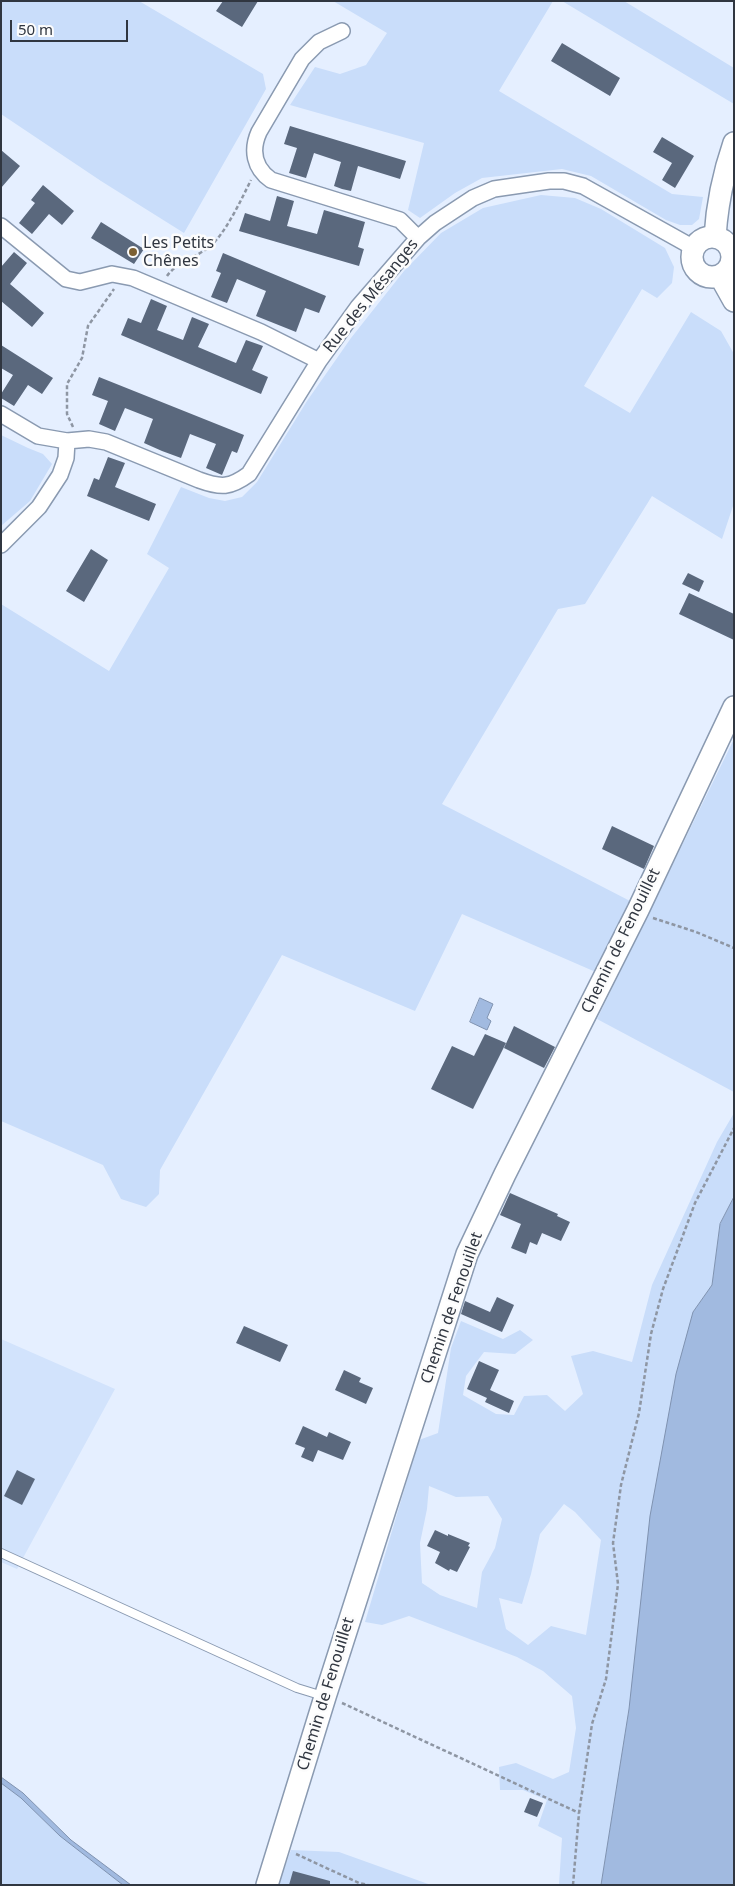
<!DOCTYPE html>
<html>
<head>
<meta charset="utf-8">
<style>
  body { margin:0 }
  #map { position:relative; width:735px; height:1886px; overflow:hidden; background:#e5efff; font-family:"Noto Sans",sans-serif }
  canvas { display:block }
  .frame { position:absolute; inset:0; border:2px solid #303640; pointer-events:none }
  .scale { position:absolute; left:10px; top:20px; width:118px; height:22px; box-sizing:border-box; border:2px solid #303640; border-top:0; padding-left:6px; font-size:15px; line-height:18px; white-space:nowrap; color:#303640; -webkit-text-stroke:4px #fcfcfc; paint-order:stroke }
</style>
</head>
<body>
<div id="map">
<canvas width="735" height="1886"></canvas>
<div class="frame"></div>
<div class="scale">50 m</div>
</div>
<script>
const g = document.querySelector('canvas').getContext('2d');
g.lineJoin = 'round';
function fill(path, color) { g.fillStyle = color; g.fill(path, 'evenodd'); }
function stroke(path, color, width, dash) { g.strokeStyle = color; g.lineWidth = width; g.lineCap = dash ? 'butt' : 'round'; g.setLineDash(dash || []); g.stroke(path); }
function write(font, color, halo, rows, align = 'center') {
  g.font = font + ' "Noto Sans",sans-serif'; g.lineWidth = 5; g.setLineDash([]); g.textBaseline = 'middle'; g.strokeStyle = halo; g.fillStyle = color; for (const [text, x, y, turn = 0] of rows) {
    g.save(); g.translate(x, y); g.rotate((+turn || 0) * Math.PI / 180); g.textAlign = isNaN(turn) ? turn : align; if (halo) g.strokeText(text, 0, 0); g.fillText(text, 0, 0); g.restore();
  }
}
fill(new Path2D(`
  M1,1339l114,50 -98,180 -16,-7z`), '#d2e3fc');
fill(new Path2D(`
  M1,1h138l124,73 3,15 -82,144 -83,-52 -100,-67z
  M333,1h220l-54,90 173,103 31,3 -4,22 -7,6h-12l-14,-5 -75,-44 -29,-7 -80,9 -27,15 -35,25 -12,-8 16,-67 -134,-38 25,-38 25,7 26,-9 21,-32z
  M562,1h62l110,67v36z
  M541,195l34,3 26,11 64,39 9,19 -2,16 -15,15 -15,-9 -58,97 46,27 61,-101 30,19 13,23v149l-12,36 -70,-43 -67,108 -27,5 -116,195 190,98 -34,71 -136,-59 -47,97 -133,-56 -122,215 -1,24 -13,13 -25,-8 -18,-34 -102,-44v-517l108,67 60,-103 -22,-14 34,-67 28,11 16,3 17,-4 15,-15 50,-81 44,-63 53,-67 37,-38 42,-25z
  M1,435l27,13 15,6 9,10 -22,37 -29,25z
  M734,739v353l-137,-73z
  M734,1113v84l-14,27 -8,61 -19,27 -92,573h-42l3,-47 -24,-12 9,-26 -24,-10h-23l-1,-23 17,-4 37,16 16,-7 7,-44 -4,-32 -29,-25 -26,-14 -108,-41 -27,9 -17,-3 54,-182 19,-7 13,-85 10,-27 42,18 17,-9 13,10 -18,14 -31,-2 -18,24 -3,19 33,19 18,1 10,-19 23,-1 18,16 18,-17 -12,-38 22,-5 39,11 20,-77 65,-143zM429,1486l27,11 32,-1 14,23 -7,29 -13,24 -5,36 -37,-13 -18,-12 -2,-40 7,-34zM564,1504l11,8 26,28 -15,95 -35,-9 -23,19 -22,-16 -7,-31 23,6 9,-30 9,-40z
  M1,1783l20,15 39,38 63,49h-122z
  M291,1850l48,2 92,33h-153z`), '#c9ddfa');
const water = new Path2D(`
  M480,998l13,6 -6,14 4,3 -4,9 -17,-8z
  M734,1197v688h-133l28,-176 21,-193 26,-142 17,-62 19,-27 8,-61z
  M1,1777l22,16 48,47 60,45h-8l-63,-49 -39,-38 -20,-15z`);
fill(water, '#a1bae0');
stroke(water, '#7f92b0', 1);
fill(new Path2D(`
  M223,1h35l-16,26 -26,-16z
  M562,43l58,35 -10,18 -59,-35z
  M290,126l116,35 -6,18 -42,-13 -7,25 -9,-2 -8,-3 7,-24 -27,-9 -8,25 -17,-5 8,-25 -13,-4z
  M662,137l32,19 -19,32 -13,-8 10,-17 -19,-11z
  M1,150l19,16 -19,22z
  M43,185l31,26 -12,14 -13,-11 -17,20 -13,-11 16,-20 -4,-3z
  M277,196l17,5 -7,25 30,8 7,-24 41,12 -7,25 6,2 -5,17 -120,-35 6,-18 25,8z
  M101,222l43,27 -10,15 -43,-26z
  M14,252l13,11 -17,21 34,29 -12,14 -31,-26v-34z
  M223,253l103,43 -7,17 -14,-5 -9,24 -40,-16 10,-25 -5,-2 -24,-10 -10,24 -16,-6 10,-24 -5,-2z
  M151,299l16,7 -10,24 26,10 9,-23 17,7 -11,23 33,14 5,2 10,-23 17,6 -11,24 16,7 -7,17 -140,-59 7,-17 13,5z
  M1,345l52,33 -11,16 -14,-9 -14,21 -13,-8v-4l12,-19 -12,-7z
  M99,377l145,58 -7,18 -5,-2 -10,24 -16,-7 10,-24 -26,-10 -9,24 -19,-7 -18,-8 9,-24 -28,-11 -10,23 -16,-7 9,-23 -16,-6z
  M108,457l17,6 -10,24 41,17 -7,17 -62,-25 7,-18 5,2z
  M91,549l17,11 -24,42 -18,-11z
  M688,573l16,8 -5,11 -17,-8z
  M689,593l45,21v26l-55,-26z
  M612,826l42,20 -10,23 -42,-20z
  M514,1026l41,21 -11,21 -40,-20z
  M485,1034l21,9 -33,66 -42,-20 21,-43 22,10z
  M510,1193l48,21 -1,2 13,6 -9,19 -19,-8 -5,12 -7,-3 -4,12 -15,-6 10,-24 -21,-9z
  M497,1297l17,8 -12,27 -41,-18 4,-13 25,11z
  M244,1326l44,19 -8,17 -44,-19z
  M479,1361l20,9 -9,20 24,11 -5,12 -24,-11 2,-4 -20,-9z
  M344,1370l17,8 -2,4 14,6 -7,16 -31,-14z
  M303,1426l24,11 2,-5 22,10 -8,18 -25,-10 -5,12 -12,-5 4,-9 -10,-4z
  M17,1470l18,9 -13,26 -18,-9z
  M435,1530l13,6v-2l22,9 -2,3 2,1 -13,25 -7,-3 -1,2 -14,-8 5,-11 -13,-6z
  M530,1798l13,5 -6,14 -13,-5z
  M293,1871l37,10v4h-41z`), '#5a687d');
const lane = new Path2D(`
  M1,1553l296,135 26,8`);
const street = new Path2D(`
  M342,31l-23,11 -17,17 -43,73c-8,18 -5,36 12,48l129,40 18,18
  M1,226l65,53 14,3 32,-8 21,4 128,54 58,29
  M1,414l37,22 29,5 22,-2 17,3 93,38c22,8 31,8 50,-6l70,-113 39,-54 60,-69 17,-15 38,-25 21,-9 55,-8h15l19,5 111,62
  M1,545l38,-38 21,-32 6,-17 1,-17`);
const secondary = new Path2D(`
  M692 257a20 20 0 1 1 40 0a20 20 0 1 1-40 0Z
  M715,237c2,-33 8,-62 19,-94
  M720,276l14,25
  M267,1885l58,-188 142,-443 38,-80 133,-264 96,-203`);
stroke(lane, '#8a9ab1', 10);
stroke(street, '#8a9ab1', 18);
stroke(secondary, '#8a9ab1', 24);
stroke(new Path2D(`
  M732,259l2,1
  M167,276c9,-13 27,-18 41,-28 17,-13 33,-48 43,-68
  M73,427l-6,-13v-30l15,-26 6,-32 26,-37
  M653,918l43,14 38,16
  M342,1703l237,110
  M296,1854l63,29 9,2
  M573,1885l6,-72 13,-89 14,-45 12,-95 -5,-41 8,-58 18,-72 12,-79 12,-45 32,-86 39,-75`), '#8e96a3', 2.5, [4, 2.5]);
stroke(lane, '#fff', 8);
stroke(street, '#fff', 15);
stroke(secondary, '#fff', 21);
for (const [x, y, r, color] of [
  [133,252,5,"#7c6033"]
]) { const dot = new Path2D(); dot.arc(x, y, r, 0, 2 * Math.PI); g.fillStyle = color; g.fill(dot); stroke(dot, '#fcfcfc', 2); }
write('16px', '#303640', '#fcfcfc', [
  ["Les Petits",143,243],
  ["Chênes",143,261]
], 'left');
write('16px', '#303640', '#fcfcfc', [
  ["Rue des Mésanges",371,296,-51],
  ["Chemin de Fenouillet",621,941,-64],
  ["Chemin de Fenouillet",452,1308,-71],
  ["Chemin de Fenouillet",326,1694,-73]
]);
</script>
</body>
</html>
